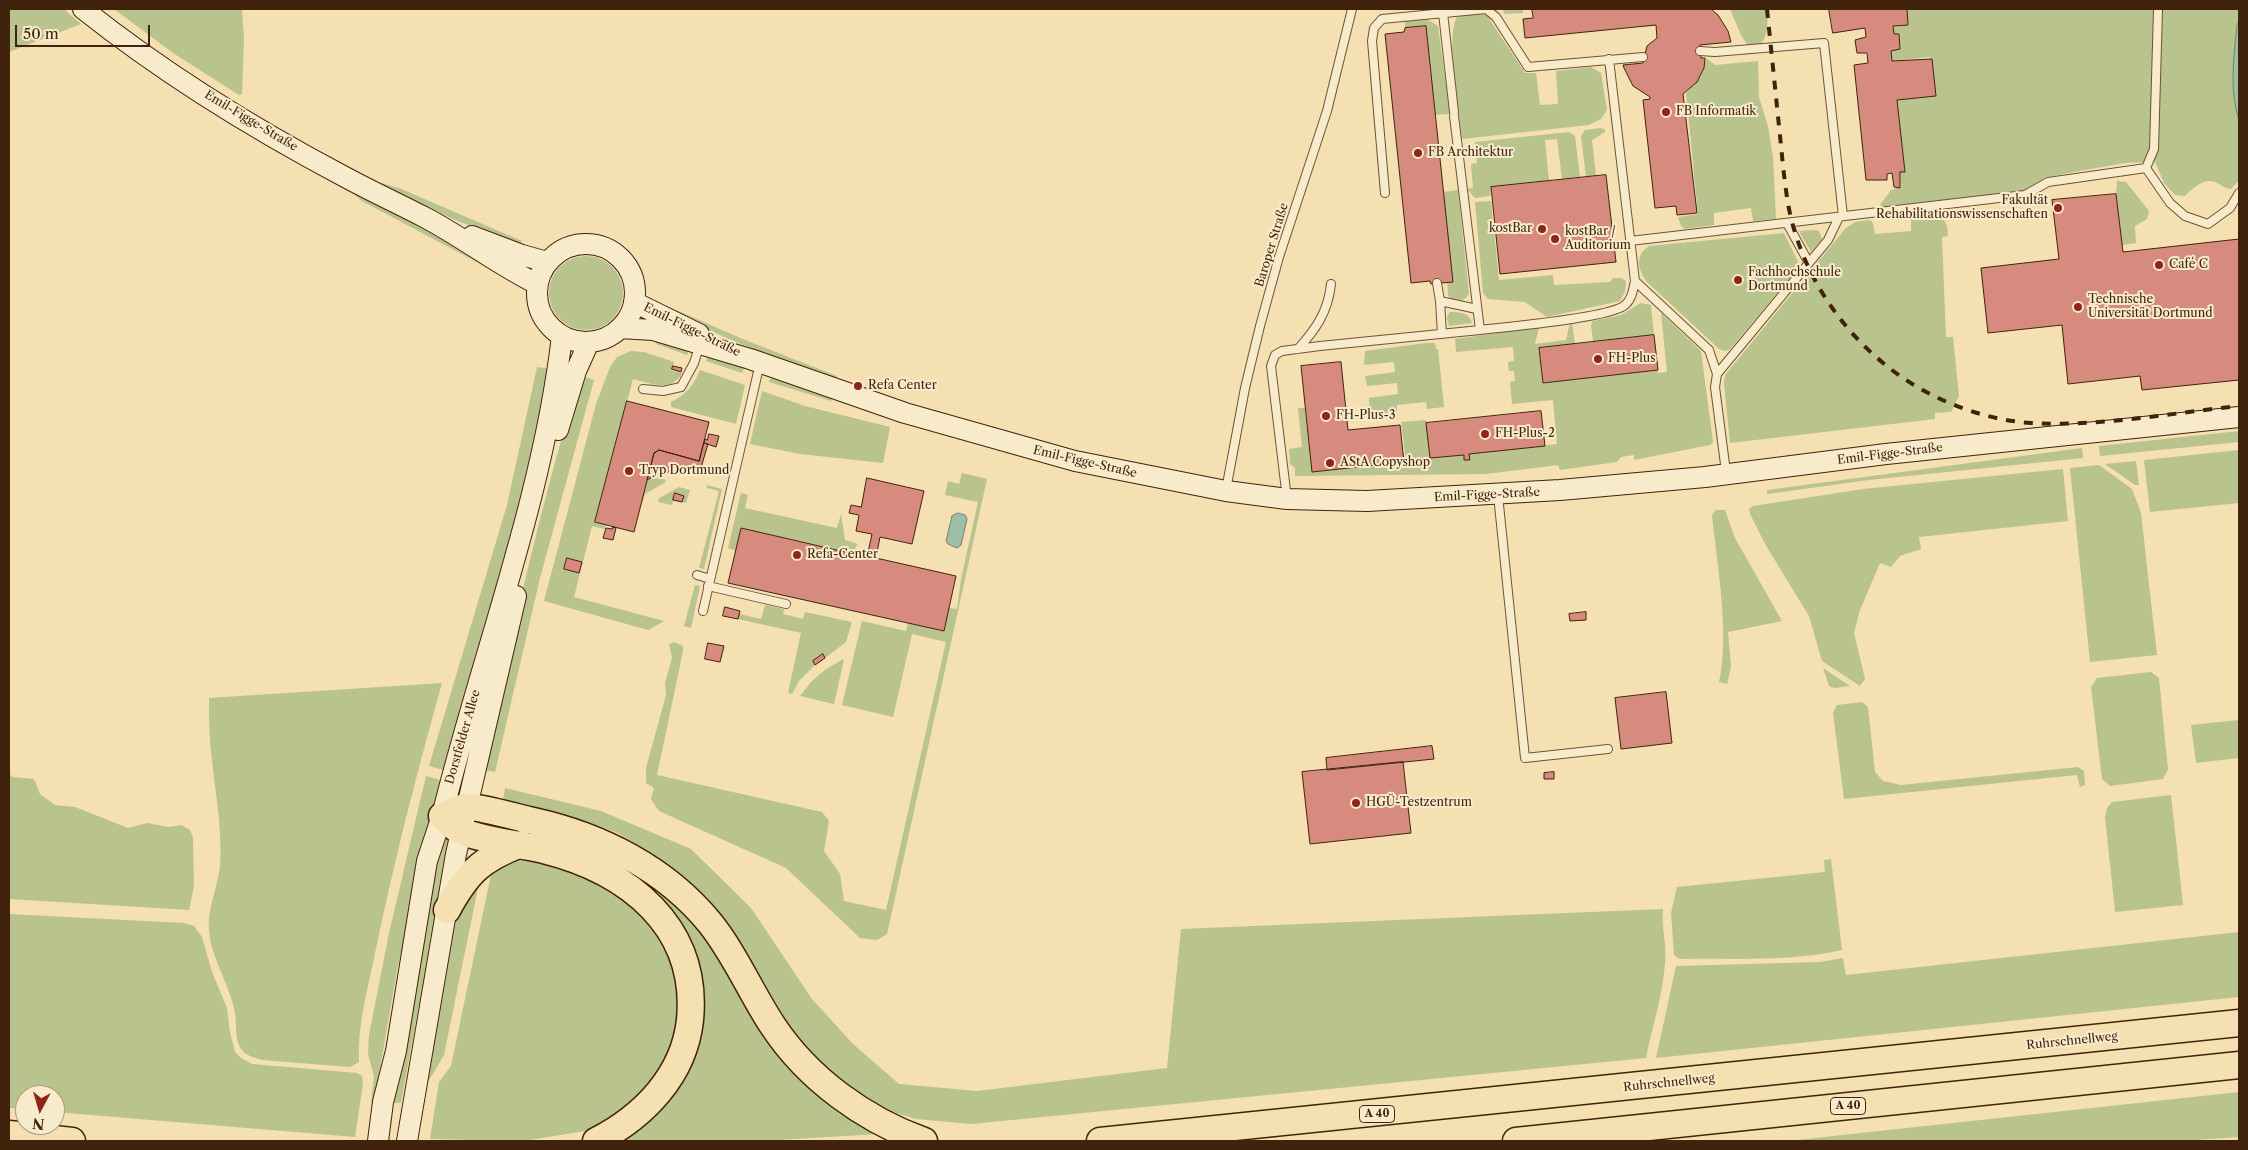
<!DOCTYPE html>
<html>
<head>
<meta charset="utf-8">
<style>
  body { margin:0 }
  #map { position:relative; width:2248px; height:1150px; overflow:hidden; background:#f4e0b1; font-family:"Libre Caslon Text",serif }
  canvas { display:block }
  .frame { position:absolute; inset:0; border:10px solid #41230d; pointer-events:none }
  .north { position:absolute; left:15px; top:1085px; width:50px; height:50px; box-sizing:border-box; background:#f8ebcc; border:1px solid #af9b80; border-radius:50%; rotate:186deg; font-size:14px; font-weight:700; line-height:20px; text-align:center; color:#41230d }
  .north::after { content:''; display:block; margin:auto; width:18px; height:22px; background:#8f2418; clip-path:polygon(50% 0,100% 100%,50% 72%,0 100%) }
  .scale { position:absolute; left:15px; top:25px; width:135px; height:22px; box-sizing:border-box; border:2px solid #41230d; border-top:0; padding-left:6px; font-size:15px; line-height:18px; white-space:nowrap; color:#41230d; -webkit-text-stroke:4px #f8ebcc; paint-order:stroke }
</style>
</head>
<body>
<div id="map">
<canvas width="2248" height="1150"></canvas>
<div class="frame"></div>
<div class="north">N</div>
<div class="scale">50 m</div>
</div>
<script>
const g = document.querySelector('canvas').getContext('2d');
g.lineJoin = 'round';
function fill(path, color) { g.fillStyle = color; g.fill(path, 'evenodd'); }
function stroke(path, color, width, dash) { g.strokeStyle = color; g.lineWidth = width; g.lineCap = dash ? 'butt' : 'round'; g.setLineDash(dash || []); g.stroke(path); }
function write(font, color, halo, rows, align = 'center') {
  g.font = font + ' "Libre Caslon Text",serif'; g.lineWidth = 4; g.setLineDash([]); g.textBaseline = 'middle'; g.strokeStyle = halo; g.fillStyle = color; for (const [text, x, y, turn = 0] of rows) {
    g.save(); g.translate(x, y); g.rotate((+turn || 0) * Math.PI / 180); g.textAlign = isNaN(turn) ? turn : align; if (halo) g.strokeText(text, 0, 0); g.fillText(text, 0, 0); g.restore();
  }
}
fill(new Path2D(`
  M9,9h55l17,15 -72,28z
  M114,9h128l2,30 -2,55 -3,1 -66,-42z
  M1503,9h20v4l-19,1z
  M1730,9h38c-1,13 1,26 -8,36l-12,1 -7,-11z
  M1907,9h332v171l-8,9c-7,-1 -10,-4 -16,-7 -11,-4 -22,6 -30,14l-10,-1 -11,-12 -9,-21 -30,1 -79,14 -22,14 -139,16 -5,-2 11,-15 10,-3 -1,-15 5,-1 -8,-71 39,-5 -6,-38 -38,4 -1,-10 9,-2 -1,-15h-5l-1,-8 15,-1z
  M1481,13l7,4 37,56h11l4,32 18,-1 -2,-33 35,-4 10,6 6,37 -6,9 -12,6 -127,14c-3,-26 -17,-102 -5,-122z
  M1427,19l11,7 12,88 -15,1 -9,-89 -21,2v-8z
  M1706,58l9,7 43,-4 1,36 9,29 5,31 3,62 -23,2 -2,-13 -37,5v12l-29,4 -4,-3 -3,-9 20,-3 -12,-121 15,-17z
  M1600,128l5,1v3l-13,8 4,36 -10,1 -5,-41 4,-6z
  M1569,132l6,4 5,41 -18,2 -5,-40 -12,1 4,41 -58,6 -1,9 -15,2 -8,-9 6,-1 -2,-24 6,-1 -2,-21z
  M2117,181l9,1 23,29 -2,8 -12,7 1,17 -14,2 -6,-51z
  M381,183l18,5 123,53 -3,5 -66,-27 -73,-35z
  M341,184l164,87 -2,5 -141,-75z
  M1458,190l11,104c-5,7 -9,7 -18,6l-3,-5 -5,-103z
  M1491,201l8,79 54,-5 1,10 56,-3 3,-4h8l5,3 -1,11 -5,9 -73,16 -22,-15 -37,-3 -5,-6 -8,-91z
  M1935,213c10,6 13,11 13,23l-6,1 4,100h7l6,59 -8,16 -16,1v6l-205,24 -6,-60 1,-8 120,-146 10,-7 15,-2 3,3 2,11 36,-3v-12l3,-4z
  M1814,230l5,1 3,8 -11,13 -12,-21z
  M1784,233l16,33 -70,83 -5,2 -6,-2 -72,-67c-9,-13 -13,-26 2,-36z
  M549 293a37 37 0 1 1 74 0a37 37 0 1 1-74 0Z
  M1641,303l10,2 3,30 -61,7 -2,-17 2,-4 28,-6z
  M667,306l78,34 92,36 -1,4 -93,-35 -78,-34z
  M1450,312c9,0 20,1 22,11l-23,3 -2,-9z
  M1661,313l40,38 12,91 -3,3 -76,15v-5l-13,2 -4,5 -57,8 -2,-5 -72,9 -191,2v-8l-5,-4 -1,-15 13,-2 -4,-39h7l7,64 94,-10 -5,-40 25,-2 4,38 34,-3v5h6l-1,-6 88,-10 -4,-44 -41,4 -2,-22 5,-1 -1,-10h-5l-1,-9 6,-1 -1,-14 -57,5 -1,-13 84,-12 -4,17 31,-4 4,-17h2l3,21 -36,4 4,35 115,-13v3l9,-1z
  M657,340l32,10 -2,5 -31,-11z
  M1427,343h8l1,6h2l6,58 -17,2 -1,-7 -29,3v7l-27,3 -1,-17 29,-4 -1,-11 -30,3 -2,-10 30,-4 -1,-10 -30,3 1,-14z
  M631,351l13,1 30,10 -2,8 10,3c-10,20 -33,10 -49,6l-38,143 11,3 -1,4 -13,-3 -18,71 90,24 -16,9 -104,-29 52,-197 14,-37 7,-10z
  M708,356l36,12 -2,5 -36,-12z
  M537,367l15,2 -17,82 -92,319 -14,-4 78,-261z
  M700,370l45,15 -9,39 -65,-17v-5c16,-8 22,-16 29,-32z
  M580,375l14,5 -54,198 -45,194 -11,-2c26,-133 57,-265 96,-395z
  M771,378l61,20 -1,3 -62,-19z
  M762,391l43,15 85,21 -7,36 -83,-9 -50,-10z
  M2239,431v11l-139,14 -1,-10z
  M2082,448l1,10 -214,22 -102,14v-4z
  M2239,450v53l-89,9 -6,-52z
  M2136,461l3,24h-4l-30,-21z
  M2099,465l33,24 9,24 16,142 -67,7 -20,-194z
  M2063,469l5,52 -149,16 2,12 -21,7 -9,11 -11,-4 -20,47 -6,23 11,46 -5,7 -38,-25 -13,-45 -44,-72 -15,-30 -1,-5 4,-3 110,-17z
  M660,472l6,10 -21,12 -9,28 11,-42z
  M962,473l25,6 -100,455 -10,6 -17,-2 -74,-70 -127,-57 -8,-12 3,-11 -8,-5v-15l20,-73 -1,-12 7,-25 -3,-14 5,-2 9,4v5l-26,124 165,37 7,9 -5,30 16,23 4,27 42,9 60,-268 -34,-8 -19,83 -51,-12 20,-84 44,10 2,-9 36,9 5,-23 8,1 4,-30 17,-77 -33,-7 3,-14 11,3z
  M707,485l15,4 -18,80 -5,-1 20,-77 -12,-3z
  M679,487l11,3 -4,13 -4,-1 2,-6 -9,-3 -3,12 -14,-3 1,-4z
  M741,493l7,2 -3,13 92,20 4,-14 4,26 13,4 -6,9 -111,-25 -5,23 -8,-3z
  M1716,510h9l10,28 47,83 -54,11 3,35 -4,17 -8,-2c11,-46 -2,-119 -7,-167z
  M695,585l5,1 -9,42 -7,-2z
  M765,605l19,4 -1,5 20,5 2,-7 47,10 -6,20 -21,16 -3,-4 -9,7 2,4 -16,16 -7,13 -4,-1 13,-60 -63,-14 1,-5 22,5z
  M844,659l-10,45 -34,-8c13,-18 24,-27 44,-37z
  M1823,668l27,18 -16,2 -5,-2z
  M2151,672l8,6 9,92 -5,9 -53,7 -8,-7 -11,-92 6,-9z
  M442,683c-25,89 -48,179 -67,270 -7,36 -18,72 -16,109l-9,5 -88,-7c-6,-2 -16,-4 -20,-10 -8,-9 -5,-26 -7,-37 -5,-29 -24,-54 -26,-83 -2,-22 9,-43 11,-64 3,-42 -7,-84 -10,-126 -1,-14 -1,-28 -1,-42z
  M1862,702l6,5 7,65 8,9 18,4 177,-18 6,4 1,14 -5,2 -3,-12 -233,24 -11,-86 4,-8z
  M2239,720v38l-43,5 -5,-38z
  M9,773l3,4 22,2 6,15 15,11 20,2 53,21 19,-5 22,4 12,-2 9,5 3,7 1,49 -5,24 -180,-11z
  M426,776l15,4 -43,185 -24,137h-3l3,-26 -6,-22 1,-19 20,-102z
  M505,788l96,23 90,38 60,59 61,91 41,45 46,40 78,7 190,-23 14,-139 482,-20c-2,18 4,35 2,54 -2,32 -13,64 -19,95l-675,66 -55,-5 -39,-12 -35,-20 -63,-68 -58,-101 -48,-50 -55,-35 -48,-17 -67,-16z
  M2171,795l12,110 -68,7 -10,-95 2,-9 5,-6z
  M445,836l9,2 -36,172 -17,93h-8l33,-207z
  M531,856l18,3 86,42 35,46 12,71 -18,53 -45,44 -34,16 -62,10 -93,-2 9,-57 12,-16 42,-201 17,-6z
  M1831,859l11,91c-52,12 -108,8 -162,9l-6,-4 -3,-42 6,-26 148,-15 -1,-12z
  M480,878l-36,177 -16,27 -4,22h-3l32,-176 6,-21z
  M663,892l21,20 195,222 -117,7h-159l96,-109 -42,-132z
  M9,914l175,9 10,3 8,11 10,35 15,36 3,24 5,20 6,6 11,6 105,9 5,3 1,8 -8,53 -300,-25v-17h-30v14l-16,-1z
  M2239,932v65l-583,61 20,-92 144,-4 23,-4 3,17z
  M2239,1092v45l-57,4h-395z`), '#b9c38d');
const water = new Path2D(`
  M2239,22v98c-10,-30 -5,-65 -2,-95z
  M958,513l7,2 2,4 -6,26 -4,3 -9,-4 -2,-3 6,-25z`);
fill(water, '#9dbea7');
stroke(water, '#788069', 1);
const building = new Path2D(`
  M1532,9h179l7,6 10,16 3,11 -31,3 1,13h4l-1,10 -7,14 -14,12 14,119 -20,2 -1,-9 -21,2 -12,-108 7,-1v-2l-17,-11 -9,-18 -1,-3 20,-2 4,-17 10,-8 -1,-13 -131,13 -2,-19 10,-1z
  M1829,9h78l1,16 -15,1 1,8h5l1,15 -9,2 1,10 40,-2 4,37 -39,4 8,72h-5v16l-6,-1 -2,-14 -5,1v6h-21l-12,-115 14,-2 -1,-10h-10l-2,-13 11,-3 -1,-9 -32,5z
  M1426,26l27,256 -22,2 -1,-3 -19,2 -26,-249 19,-2 1,-4z
  M1606,175l10,87 -116,12 -9,-87z
  M2116,194l7,58 116,-13v141l-97,10 -2,-14 -72,8 -6,-59 -74,8 -7,-65 78,-9 -7,-59z
  M1654,335l4,35 -115,13 -4,-35z
  M1341,362l7,68 52,-5 4,37 -92,10 -11,-106z
  M673,366l9,2 -1,4 -9,-3z
  M627,401l82,21 -10,39 -40,-11 -5,3 -20,79 -39,-10z
  M1541,411l4,35 -76,8 1,6h-6v-5l-34,3 -4,-35z
  M709,434l10,2 -3,11 -12,-4 1,-4 2,1z
  M704,443l4,1 -8,27 -26,-6 -4,2 2,3 -7,4 -2,-3 -16,9 7,-27 5,-3 40,11z
  M867,478l57,13 -12,53 -32,-7 -4,21 80,18 -12,55 -216,-48 13,-55 126,29 5,-23 -16,-3 3,-16 -10,-2 2,-8 10,2z
  M675,493l9,3 -2,6 -9,-2z
  M613,527l3,1 -3,12 -10,-2 3,-10 6,1z
  M567,558l15,4 -3,11 -15,-4z
  M725,607l15,4 -2,8 -15,-3z
  M1586,612v8l-16,1 -1,-7z
  M708,643l16,3 -4,16 -15,-3z
  M823,654l2,4 -10,7 -2,-4z
  M1666,692l6,51 -51,6 -6,-51z
  M1432,746l2,13 -107,11 -1,-12z
  M1403,762l8,71 -101,11 -8,-72z
  M1554,772v7h-10v-6z`);
fill(building, '#d78a7e');
stroke(building, '#41230d', 1);
const lane = new Path2D(`
  M1443,13l11,99
  M1700,51l15,1 109,-9 19,173
  M1454,116l26,214c25,-3 130,-12 145,-25 7,-6 8,-15 10,-24l-26,-222
  M2146,168l8,-19 4,-140
  M2146,168l24,35 15,13 23,8 22,-16 9,-15
  M1385,193l-13,-152 2,-13 8,-9 104,-10 10,8 32,50 115,-10
  M1787,223l22,40
  M1630,241l395,-46 23,-13 98,-14
  M1635,281l74,69 8,24 -2,13 11,85
  M1437,283l3,18 37,8
  M1440,301l2,33
  M1298,349c18,-20 30,-37 33,-65
  M1717,374l111,-134 11,-23
  M643,389l20,2 18,-4 13,-24 6,-19
  M1226,490l19,-102 15,-62 19,-69 48,-146 25,-102
  M1498,495l27,263 83,-9
  M1287,499l-16,-133 4,-11 7,-4 38,-5 160,-16
  M697,575l13,4
  M708,586l78,18
  M703,611l57,-248`);
const secondary = new Path2D(`
  M83,9c78,62 173,121 262,168 26,14 54,27 81,41 38,20 72,47 111,66
  M472,236l50,19 25,7
  M537 293a49 49 0 1 1 98 0a49 49 0 1 1-98 0Z
  M634,302l65,32
  M620,328l33,2 97,29 155,54 170,48 151,30 61,8 80,2 193,-11 145,-13 181,-23 353,-37
  M558,430l18,-59 13,-29
  M378,1141l5,-39 13,-51 31,-190 15,-45c39,-159 101,-317 120,-480
  M407,1141l49,-287 60,-258`);
const highway = new Path2D(`
  M442,816c7,-3 17,-9 24,-9 13,-1 53,11 67,14 68,15 133,48 177,102 25,31 41,70 63,103 35,53 92,94 151,115
  M442,816c6,5 13,14 21,16 25,9 55,12 81,18 84,21 155,76 146,170 -6,56 -47,97 -94,121
  M447,910c20,-37 34,-51 74,-66
  M9,1134l63,7
  M1100,1141l1139,-118
  M1516,1141l723,-76`);
stroke(lane, '#6e5236', 10);
stroke(secondary, '#41230d', 22);
stroke(highway, '#41230d', 29);
stroke(lane, '#f8ebcc', 8);
stroke(secondary, '#f8ebcc', 20);
stroke(highway, '#f4e0b1', 26);
stroke(new Path2D(`
  M1767,9c4,39 8,78 12,117 3,28 5,56 10,83 14,68 55,127 111,167 38,26 85,44 131,47 69,4 140,-10 208,-17`), '#41230d', 4, [9, 9]);
for (const [x, y, r, color] of [
  [1666,112,5,"#8f2418"],
  [1418,153,5,"#8f2418"],
  [2058,208,5,"#8f2418"],
  [1542,229,5,"#8f2418"],
  [1555,239,5,"#8f2418"],
  [2159,265,5,"#8f2418"],
  [1738,280,5,"#8f2418"],
  [2078,307,5,"#8f2418"],
  [1598,359,5,"#8f2418"],
  [858,386,5,"#8f2418"],
  [1326,416,5,"#8f2418"],
  [1485,434,5,"#8f2418"],
  [1330,463,5,"#8f2418"],
  [629,471,5,"#8f2418"],
  [797,555,5,"#8f2418"],
  [1356,803,5,"#8f2418"]
]) { const dot = new Path2D(); dot.arc(x, y, r, 0, 2 * Math.PI); g.fillStyle = color; g.fill(dot); stroke(dot, '#f8ebcc', 2); }
for (const [x, y, w] of [
  [1848,1106,35],
  [1377,1114,35]
]) { const box = new Path2D(); box.roundRect(x - w / 2, y - 8.5, w, 17, 4); g.fillStyle = '#f8ebcc'; g.fill(box); stroke(box, '#41230d', 1); }
write('bold 11px', '#41230d', null, [
  ["A 40",1848,1106],
  ["A 40",1377,1114]
]);
write('12px', '#41230d', '#f8ebcc', [
  ["FB Informatik",1676,112],
  ["FB Architektur",1428,153],
  ["Fakultät",2048,201,"right"],
  ["Rehabilitationswissenschaften",2048,215,"right"],
  ["kostBar",1532,229,"right"],
  ["kostBar /",1565,232],
  ["Auditorium",1565,246],
  ["Café C",2169,265],
  ["Fachhochschule",1748,273],
  ["Dortmund",1748,287],
  ["Technische",2088,300],
  ["Universität Dortmund",2088,314],
  ["FH-Plus",1608,359],
  ["Refa Center",868,386],
  ["FH-Plus-3",1336,416],
  ["FH-Plus-2",1495,434],
  ["AStA Copyshop",1340,463],
  ["Tryp Dortmund",639,471],
  ["Refa-Center",807,555],
  ["HGÜ-Testzentrum",1366,803]
], 'left');
write('12px', '#41230d', '#f8ebcc', [
  ["Emil-Figge-Straße",251,121,31],
  ["Baroper Straße",1272,245,-73],
  ["Emil-Figge-Straße",692,330,26],
  ["Emil-Figge-Straße",1890,454,-7],
  ["Emil-Figge-Straße",1085,462,13],
  ["Emil-Figge-Straße",1487,495,-3],
  ["Dorstfelder Allee",463,737,-74],
  ["Ruhrschnellweg",2072,1041,-6],
  ["Ruhrschnellweg",1669,1083,-6]
]);
</script>
</body>
</html>
